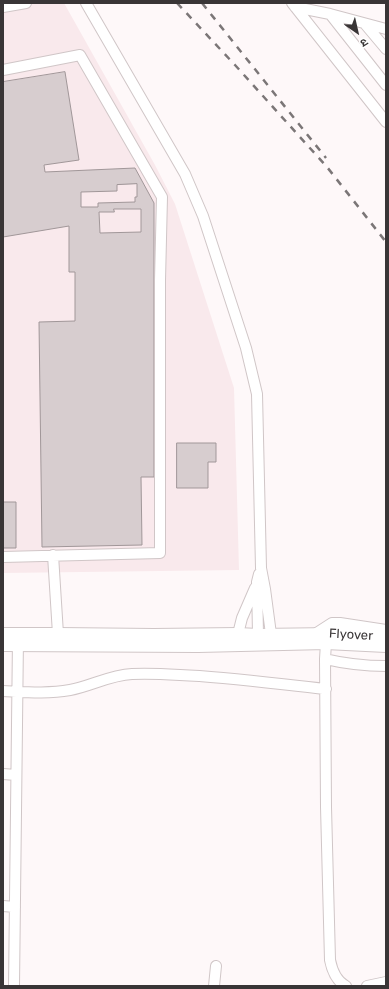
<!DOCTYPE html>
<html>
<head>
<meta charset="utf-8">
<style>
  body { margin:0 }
  #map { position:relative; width:389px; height:989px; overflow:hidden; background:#fef8f9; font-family:Rubik,"Noto Sans Devanagari",sans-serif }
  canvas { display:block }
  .frame { position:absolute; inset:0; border:4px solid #393536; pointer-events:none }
  .north { position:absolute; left:337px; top:12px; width:40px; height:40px; -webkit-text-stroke:3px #fff; paint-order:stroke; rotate:146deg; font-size:11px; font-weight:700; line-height:16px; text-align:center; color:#393536 }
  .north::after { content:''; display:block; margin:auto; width:14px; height:18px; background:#393536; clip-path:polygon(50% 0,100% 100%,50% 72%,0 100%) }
</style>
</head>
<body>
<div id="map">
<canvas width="389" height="989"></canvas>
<div class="frame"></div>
<div class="north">उ</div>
</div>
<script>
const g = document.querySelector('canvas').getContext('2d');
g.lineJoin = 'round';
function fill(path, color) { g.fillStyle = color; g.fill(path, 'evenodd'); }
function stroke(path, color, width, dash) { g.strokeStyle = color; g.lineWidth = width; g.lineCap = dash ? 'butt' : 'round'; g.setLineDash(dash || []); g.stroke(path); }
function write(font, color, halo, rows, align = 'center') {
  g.font = font + ' Rubik,sans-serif'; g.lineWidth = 3; g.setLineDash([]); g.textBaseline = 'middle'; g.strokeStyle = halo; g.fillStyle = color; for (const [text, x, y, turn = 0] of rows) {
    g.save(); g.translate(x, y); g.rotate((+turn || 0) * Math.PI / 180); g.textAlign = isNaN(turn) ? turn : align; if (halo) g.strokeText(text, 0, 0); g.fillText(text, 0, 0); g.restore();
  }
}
fill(new Path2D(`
  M3,3h61l91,162 20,39 59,184 5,182 -236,3z`), '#f9e9ec');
const building = new Path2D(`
  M65,72l14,88 -35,5 1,7 90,-4 19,35v274h-13l1,68 -100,2 -3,-225 36,-1v-49h-6v-46l-66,11v-155zM137,184v13h-2v5l-37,1v4h-17v-15l36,-1v-6zM114,209h27v23l-41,1 -1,-21h15z
  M177,443h39v19h-8v26h-31z
  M3,502h13v46h-13z`);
fill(building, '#d7cdcf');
stroke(building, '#a19799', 1);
const minor = new Path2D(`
  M86,3l99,171 18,42 43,132 11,46 4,174 4,21 6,45
  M292,3l94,119
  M3,7l23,-4
  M295,7l35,7 56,15
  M330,14l56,71
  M365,24l21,25
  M3,70l77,-15 82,142 -2,83v273l-157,4
  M53,555l5,79
  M238,634l4,-16 13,-30
  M315,634l17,-11h8l46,7
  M258,635l-1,-53 2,-8
  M326,643l-1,16c21,5 40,7 61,7
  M325,659l1,148 4,153c2,10 6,21 16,26
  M3,691c22,1 45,3 67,-1 21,-4 40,-15 62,-16 16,-1 32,0 48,1 49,2 97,9 146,14
  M3,774l13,1
  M3,906l12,1
  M14,986l4,-348
  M214,986l2,-20
  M367,986l19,-4`);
const major = new Path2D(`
  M3,634h55l96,1 84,-1 20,1 74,-1h34l20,3
  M3,645l195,1 128,-3 60,3`);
stroke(minor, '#d0c6c7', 12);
stroke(major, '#d0c6c7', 14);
stroke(minor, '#fff', 10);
stroke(major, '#fff', 12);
stroke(new Path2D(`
  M177,3l58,62 92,102 59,75
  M202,3l124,155`), '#7b7677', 2.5, [7, 7]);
write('13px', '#393536', '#fff', [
  ["Flyover",351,635,3]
]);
</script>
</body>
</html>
